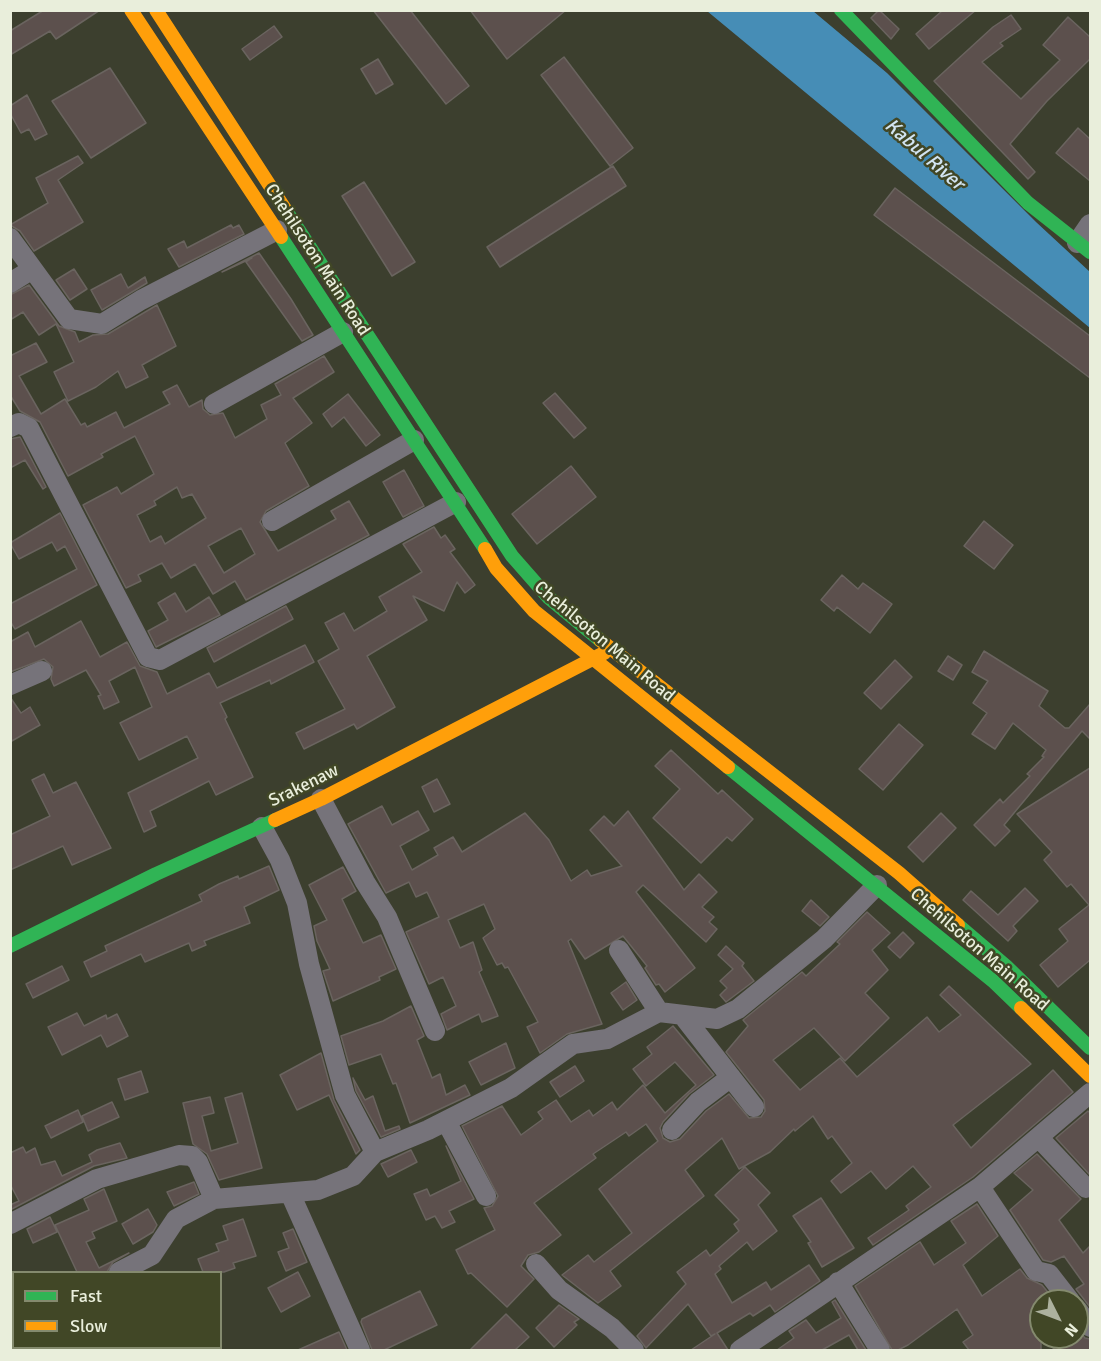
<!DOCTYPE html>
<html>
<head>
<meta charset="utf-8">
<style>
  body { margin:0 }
  #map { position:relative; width:1101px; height:1361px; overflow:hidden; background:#3c3f2e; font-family:Signika,sans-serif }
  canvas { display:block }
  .frame { position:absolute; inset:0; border:12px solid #e9eedb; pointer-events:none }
  .legend { position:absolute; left:12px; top:1271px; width:210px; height:78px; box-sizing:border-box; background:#414726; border:2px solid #848a6e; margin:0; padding:8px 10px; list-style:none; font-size:18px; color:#e9eedb }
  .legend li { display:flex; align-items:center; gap:12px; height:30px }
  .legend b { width:30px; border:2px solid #848a6e }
  .north { position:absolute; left:1029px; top:1289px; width:60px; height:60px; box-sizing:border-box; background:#414726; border:2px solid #848a6e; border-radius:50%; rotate:132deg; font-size:16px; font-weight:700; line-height:24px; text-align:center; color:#e9eedb }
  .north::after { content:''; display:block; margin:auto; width:21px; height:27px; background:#acb19e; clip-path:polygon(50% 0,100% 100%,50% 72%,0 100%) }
</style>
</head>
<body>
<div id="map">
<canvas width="1101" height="1361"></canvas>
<div class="frame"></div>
<ul class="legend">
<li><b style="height:8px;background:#30b455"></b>Fast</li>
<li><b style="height:8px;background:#ff9f0a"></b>Slow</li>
</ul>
<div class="north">N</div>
</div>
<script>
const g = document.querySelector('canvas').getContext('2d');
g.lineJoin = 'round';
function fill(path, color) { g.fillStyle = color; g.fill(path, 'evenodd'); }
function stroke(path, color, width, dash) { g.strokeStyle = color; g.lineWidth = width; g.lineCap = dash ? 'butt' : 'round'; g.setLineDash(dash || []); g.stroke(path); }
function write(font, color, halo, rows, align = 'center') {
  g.font = font + ' Signika,sans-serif'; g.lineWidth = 5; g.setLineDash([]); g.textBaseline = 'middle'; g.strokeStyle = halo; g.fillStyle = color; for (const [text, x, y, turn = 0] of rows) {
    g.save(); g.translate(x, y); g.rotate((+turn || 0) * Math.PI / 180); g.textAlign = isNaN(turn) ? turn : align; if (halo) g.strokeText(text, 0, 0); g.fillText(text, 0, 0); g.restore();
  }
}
fill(new Path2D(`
  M707,11h106l74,62 149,149 54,50v56z`), '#468db6');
const building = new Path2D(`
  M44,10h56l-44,29 -6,-8 -40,24v-24z
  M373,10h37l59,76 -23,18z
  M470,10h96l-59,49z
  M879,10l20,19 -8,10 -20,-21z
  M943,10h33l-47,39 -13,-15z
  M1011,15l10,14 -21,14 3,3 -21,16 39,37 39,-39 -17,-15 25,-28 22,20v22l-43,42 -37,43 25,28 -7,7 -94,-98 59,-54z
  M274,26l8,11 -32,23 -8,-11z
  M564,57l69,91 -23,18 -69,-91z
  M378,59l15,25 -17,10 -15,-25z
  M110,68l36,55 -55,35 -39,-57z
  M27,95l20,39 -12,6 -6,-11 -8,4 -11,-20v-7z
  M1078,128l12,11v42l-34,-28z
  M78,156l5,7 -25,17 25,42 -49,29 -14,-20 -10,-6 38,-22 -12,-25z
  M613,166l13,20 -126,81 -13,-20z
  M364,182l51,80 -23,14 -50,-80z
  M895,188l195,148v42l-216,-163z
  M231,225l2,3 6,-3 5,9 -65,33 -11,-18 16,-8 3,7z
  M259,253l32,46 22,36 -11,6 -56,-79 6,-4 -30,14z
  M74,269l13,20 -17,11 -14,-20z
  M121,274l7,14 17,-11 2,6 -45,27 -11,-20z
  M29,285l30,41 16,6 4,10 14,-7 15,-1 49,-29 19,41 -34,19 6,12 -22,11 -8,-17 -22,16 -28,14 -14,-29 20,-10 -18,-38 -17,11 -16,-23 -13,8v-25z
  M36,343l11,19 -28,14 22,38 24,-15 16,26 4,-2 2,4 29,-15 8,16 46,-24 -7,-12 14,-7 12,22 13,-7 1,9 7,6 13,-2 12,25 32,-19 -6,-14 20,-10 -6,-11 49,-28 10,16 -41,26 19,25 -27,20 24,43 -43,25 -6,11 18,29 58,-32 -5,-8 18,-10 20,34 -123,65 -11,-19 -22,13 -18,-30 -24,14 -9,-15 -24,12 3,6 -15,7 -43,-83 34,-18 4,7 33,-20 -19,-38 -34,18 2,3 -35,19 -28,-54 -20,-11 -10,-16v-39zM177,487l5,11 10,-4 14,24 -41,26 -4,-8 -11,6 -13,-27 19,-10 -2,-4zM241,528l14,26 -31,19 -16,-27z
  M555,393l31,35 -12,10 -31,-35z
  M348,394l32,41 -14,11 -22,-29 -12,10 -9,-13z
  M20,437l26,50 -3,2 -18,-29 -15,8v-29z
  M571,466l25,31 -59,47 -25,-30z
  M404,470l20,36 -21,11 -20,-35z
  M60,513l37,72 -82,44 -5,-8v-17l67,-35 -12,-23 -8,5 -5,-9 -33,17 -9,-16z
  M984,521l29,24 -19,24 -30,-23z
  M434,527l7,11 4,-3 10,14 -5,3 25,33 -10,8 -8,-11 -13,29 -31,-15 14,24 -60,36 28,51 -38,22 -3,-5 -50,25 -8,-16 49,-24 -27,-48 21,-12 -14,-26 19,-10 10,18 33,-20 -8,-14 43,-25 -19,-28z
  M842,575l16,14 5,-6 29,21 -22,29 -33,-26 -3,4 -13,-11z
  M175,593l11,19 23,-15 11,18 -64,32 -8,-16 20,-11 -10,-17z
  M286,606l7,13 -79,43 -7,-14z
  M81,621l19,36 27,-15 13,24 17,6 10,22 42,-21 8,15 88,-43 9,17 -43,22 -1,-4 -50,23 7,14 -2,2 28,58 -37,18 -7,-14 -59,30 6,15 -12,6 -16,-39 70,-35 -11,-22 -48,24 -19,-37 32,-16 -17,-40 -26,14 10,21 -15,7 -6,-13 3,-1 -15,-25 -32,16 -3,-7 2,-12 -9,-8 -34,13v-30l18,-10 7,15z
  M984,651l64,40 -9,15 26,22h4l21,-24v35l-8,-8 -78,94 6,6 -15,15 -21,-21 26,-26 3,4 27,-27 -3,-2 17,-17 -2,-1 4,-6 -33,-27 -18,26 -23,-15 15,-21 -14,-10 15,-22 -16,-9z
  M948,656l14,9 -9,15 -15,-9z
  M895,660l17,17 -31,32 -17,-16z
  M10,697l11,16 9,-6 10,18 -30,17z
  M899,724l24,21 -40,45 -24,-21z
  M671,750l47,44 4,-4 31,29 -21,22 -5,-4 -26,26 -48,-45 27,-29 -25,-23z
  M1090,768v192l-32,27 -18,-22 28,-24 -9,-12 30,-24 -18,-21 -4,3 -23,-27 8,-8 -35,-38z
  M44,774l9,19 23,-11 35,66 -39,17 -9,-19 -53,24v-35l40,-19 -18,-36z
  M437,779l13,25 -16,8 -12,-25z
  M382,806l10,19 26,-14 11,19 -29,16 12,24 26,-15 -4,-7 19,-11 9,15 63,-39 24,27 22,41 16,-11 4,6 31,-10 -32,-36 14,-14 10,10 14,-15 56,79 15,-16 18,18 -15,15 12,10 -5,5 8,7 -11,13 -63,-57 -7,7 59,76 -30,24 -6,-8 -3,1 -11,-17 2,-2 -24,-30 -38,23 -14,-20 -3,2 34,83 -35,10 -27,19 -13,-26 11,-5 -30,-55 -3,1 -3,-5 -5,2 -14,-27 12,-9 -11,-25 -36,16 12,28 13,-6 9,28 -3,2 19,44 -16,6 -3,-8 -32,16 -6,-16 15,-8 -13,-29 -14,7 -23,-52 33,-15 -12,-25 -11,5 -7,-15 -23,11 -38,-69z
  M941,813l15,15 -33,34 -15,-15z
  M269,866l10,24 -35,17 6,16 -46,18 2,4 -14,6 -3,-8 -44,19 -4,-8 -50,23 -7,-15 23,-11 -2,-5 97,-45 -3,-6 20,-11 19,-8 1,3z
  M343,867l13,24 -14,8 21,44 18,-8 15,34 -17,8 1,3 -47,21 -10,-30 7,-2 -13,-28 -3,-15 13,-6 -18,-35z
  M1025,888l13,13 -25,25 4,5 -9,10 -45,-41 8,-9 27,24z
  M811,900l18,17 -9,9 -18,-15z
  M867,912l23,21 -18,17 16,20 -23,23 24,25 -44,43 -31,-33 -41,32 27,30 40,-32 17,19 70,-60 12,15 22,-17 -21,-20 9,-9 82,78 -78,61 18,23 82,-78 20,22 -100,85 -100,68 -5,-7 41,-28 -3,-4 25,-19 -18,-21 -27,23 -15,-18 -30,22 -10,-12 21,-18 -20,-27 -4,3 -15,-23 -18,15 -1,-2 -24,23 -31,17 -17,-31 -37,32 19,26 -94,75 11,15 -23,17 -36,-28 26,-20 6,7 38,-29 -33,-44 59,-48 -12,-17 -17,12 -3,-4 -33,22 3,4 -62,45 27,32 -22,17 -11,3 -7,11 13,13 -27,28 -36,-34 -3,1 -12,-24 39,-20 -11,-22 8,-2 6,-10 -36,-70 40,-20 19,29 22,-16 -5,-7 18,-12 15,22 18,-12 4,6 19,-14 5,8 26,-25 22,28 31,-28 -21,-23 -29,24 -13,-17 19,-15 -5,-7 26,-21 41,49 -25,19 -26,28 -3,6 3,10 7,4 10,-3 26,-28 23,-17 20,24 12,-1 4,-6 -1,-11 -38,-48 22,-26 -5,-6 59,-48 4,4 34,-32 -3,-2z
  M903,932l11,11 -14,15 -12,-11z
  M726,946l18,17 -2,3 12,15 -28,21 -6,-7 7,-7 -7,-7 13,-12 -15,-14z
  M62,966l7,14 -36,18 -7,-14z
  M626,982l11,18 -14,10 -12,-17z
  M411,1006l13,30 -7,4 15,38 8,-4 6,21 19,-10 5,10 -60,28 -14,-40 -3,1 -12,-30 -32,11 -8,-29 42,-15z
  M77,1013l7,13 22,-11 1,4 10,-5 11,22 -21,11 -6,-12 -39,20 -14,-28z
  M506,1043l9,25 -34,17 -12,-23z
  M321,1053l13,47 26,50 -4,4 -27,-59 -32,15 -17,-35z
  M575,1066l9,15 -24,16 -10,-15z
  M141,1071l7,21 -23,8 -7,-21z
  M353,1078l12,22 8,-4 12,35 14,-5 1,3 -19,8 -25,-46z
  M242,1093l20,75 -43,12 -12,-26 -14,-10 -10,-41 27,-6 4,16 -12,3 9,35 27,-8 -13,-45z
  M112,1102l7,15 -31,14 -6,-15z
  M78,1110l5,12 -32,16 -6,-12z
  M1088,1111l2,2v62l-34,-37z
  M120,1143l7,15 -33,8 -84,44v-5l9,-4 -9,-17v-31l13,-6 3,6 9,-5 6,17 14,-4 7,15 30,-14 -3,-7 8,-5z
  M446,1146l28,53 -25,12 6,11 -13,6 -7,-12 -9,4 -12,-26 13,-5 3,7 31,-15z
  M411,1150l6,12 -29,15 -7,-13z
  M1037,1154l44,45 -22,21 24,33 7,-7v61l-14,-18 8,-5 -20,-28 -13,6 -8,-2 -33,-50 23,-20 -19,-17z
  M745,1167l25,26 -12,12 19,26 -24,19 -6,-8 -28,24 2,3 -6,5 17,29 34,-21 5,8 38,-25 11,16 -45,31 -5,-7 -17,11 -3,-3 -33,20 11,17h-37l24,-16 -4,2 -23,-32 -42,44 -9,-12 49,-52 -9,-12 29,-22 4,6 29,-25 -5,-7 5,-4 -24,-25z
  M194,1182l5,12 -25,12 -7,-14z
  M104,1189l13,32 -25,11 3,6 -9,4 13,26 30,-15 -16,9 -6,10h-30l-22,-47 34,-15 -5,-11z
  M821,1198l33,50 -32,19 -14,-24 3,-1 -18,-26z
  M977,1204l21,32 -35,29 19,31 38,-27 7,9 15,7 13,16h-14v49h-72l-6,-8 10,-7 -16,-26 -49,36 -10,5h-6l-37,-64 65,-44 14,23 32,-22 -15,-22z
  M148,1209l9,16 -4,7 -20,12 -11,-20z
  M50,1217l7,15 -24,11 -6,-14z
  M243,1219l13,37 -23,7 2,5 -11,4h-21l-5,-13 21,-8 -3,-7 12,-4 -5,-14z
  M293,1229l14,33 -21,9 -8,-19 11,-4 -6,-15z
  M298,1272l12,24 -29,16 -13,-24z
  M420,1291l17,34 -53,25h-12l-11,-28 1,-3z
  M835,1300l31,50h-8l-9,-15 -27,15h-45l17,-12 -5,-7 17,-11 10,13 25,-15 -9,-16z
  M559,1305l20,14 -5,3 3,3 -23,22 -18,-19z
  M506,1314l23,23 -14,13h-45z
  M1077,1329l8,9 5,1v11h-38l15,-13h10z
  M339,1332l8,18h-49z`);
fill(building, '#5c504d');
stroke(building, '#6a645f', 1.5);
stroke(new Path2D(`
  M10,238l59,81 33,5 39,-24 136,-70
  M1077,243l13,-19
  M10,283l21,-13
  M214,404l129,-72
  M10,427l9,-4 10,5 119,229 12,3 296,-158
  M272,521l142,-81
  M10,685l32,-14
  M321,799l44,83 22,35 48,114
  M262,827l18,33 17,43 12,61 36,131 30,57
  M619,950l40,62
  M684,1017l70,90
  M446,1121l40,75
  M672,1130l26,-28 33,-25
  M1040,1139l46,49
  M980,1187l56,84 13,3 21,27
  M290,1193l70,157
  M10,1224l87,-45 82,-24 13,1 6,6 16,37 104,-9 35,-14 22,-24 53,-22 83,-42 62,-44 34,-5 52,-27 58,7 21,-10 86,-70 53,-54
  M536,1264l23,26 53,38 22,22
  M119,1272l33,-17 24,-36 38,-20
  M838,1282l42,68
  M1077,1309l13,18
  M740,1350l240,-163 110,-94`), '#76737a', 20);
stroke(new Path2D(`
  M841,10l187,193 62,49
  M285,209l227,347 36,41 52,43
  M281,237l204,312
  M728,767l265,214 28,27
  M958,925l48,41 84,82
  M10,946l146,-72 119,-54`), '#30b455', 14);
stroke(new Path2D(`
  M131,10l150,227
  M156,10l129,199
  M485,549l11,19 38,43 194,156
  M600,640l299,233 59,52
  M275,820l46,-21 283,-146
  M1021,1008l69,68`), '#ff9f0a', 14);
write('18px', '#e9eedb', '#414726', [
  ["Chehilsoton Main Road",317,260,57],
  ["Chehilsoton Main Road",604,642,40],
  ["Srakenaw",304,786,-26],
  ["Chehilsoton Main Road",979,950,41]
]);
write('italic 20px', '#d2e5f2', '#414726', [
  ["Kabul River",924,155,41]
]);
</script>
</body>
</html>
